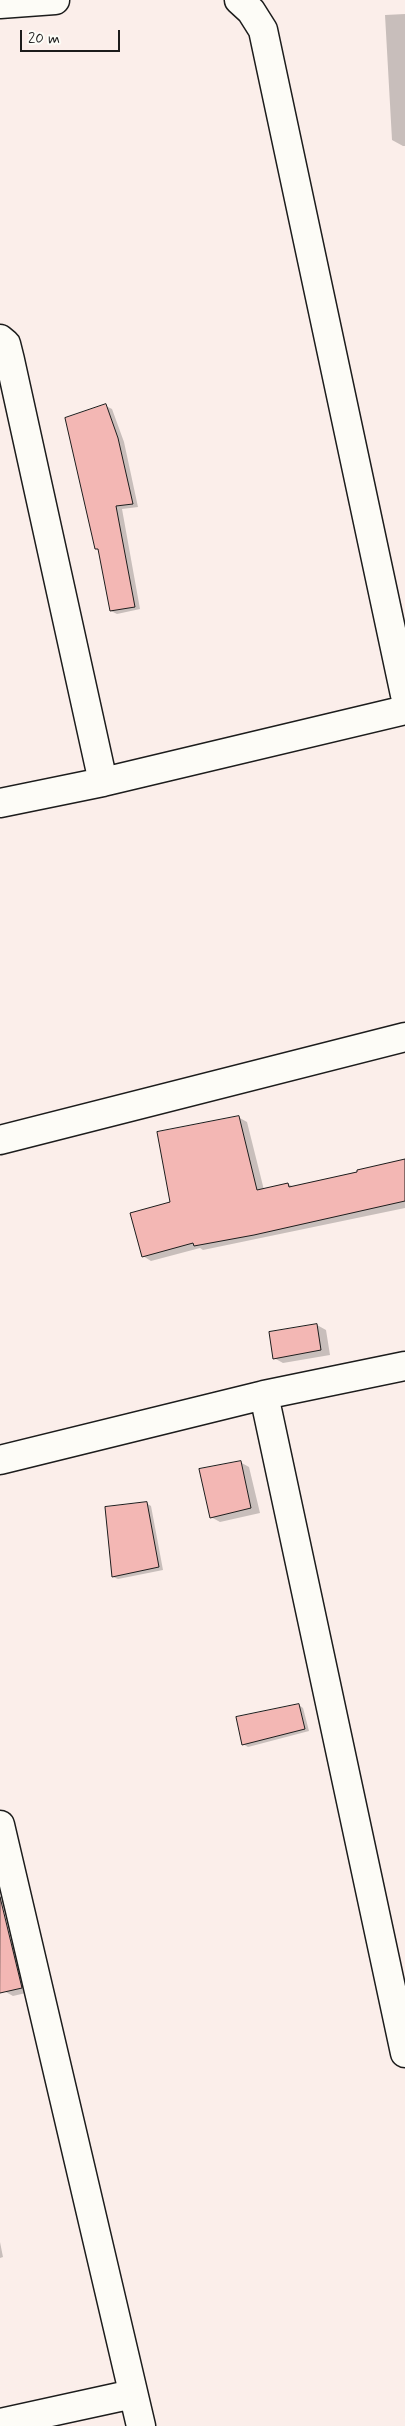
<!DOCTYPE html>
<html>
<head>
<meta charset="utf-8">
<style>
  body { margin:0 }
  #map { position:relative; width:405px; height:2426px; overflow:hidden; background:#fbeeea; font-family:Mynerve,sans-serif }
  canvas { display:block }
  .scale { position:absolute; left:20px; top:30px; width:100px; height:22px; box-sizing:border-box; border:2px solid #1c1c1c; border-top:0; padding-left:6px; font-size:15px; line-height:18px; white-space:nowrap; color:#1c1c1c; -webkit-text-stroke:4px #fdfcf7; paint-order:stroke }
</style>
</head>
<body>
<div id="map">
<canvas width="405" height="2426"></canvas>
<div class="scale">20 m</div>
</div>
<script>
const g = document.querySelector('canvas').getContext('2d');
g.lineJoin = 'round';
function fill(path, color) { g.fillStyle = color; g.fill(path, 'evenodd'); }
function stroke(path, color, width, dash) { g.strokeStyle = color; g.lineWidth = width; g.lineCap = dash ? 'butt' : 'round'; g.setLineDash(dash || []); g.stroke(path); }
fill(new Path2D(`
  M405,14v132h-2l-11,-6 -7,-125z
  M106,406l6,3 12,33 14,65 -16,2 18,100 -23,5 -6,-3 -11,-60 -4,-3z
  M238,1117l9,5 17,68 24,-6 6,3 111,-27v48l-202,42 -3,-2 -49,13 -8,-5 29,-53z
  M317,1325l9,5 4,25 -47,8 -9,-5z
  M240,1462l9,5 11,46 -40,9 -9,-5z
  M146,1503l5,3 12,64 -45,9 -5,-2z
  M299,1705l4,3 6,23 -61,16 -5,-3z
  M11,1941l8,5 11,46 -17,4 -9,-5 -4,-18v-30z
  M0,2242l3,15 -3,1z`), '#0003');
const building = new Path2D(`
  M106,404l12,34 15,66 -17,2 19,101 -25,4 -12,-62h-3l-30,-131z
  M239,1116l18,74 31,-7 1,4 68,-15v-2l48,-11v42l-151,34 -60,11 -1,-3 -51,14 -12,-44 40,-11 -13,-70z
  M317,1324l4,26 -48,9 -4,-27z
  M241,1461l10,47 -41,10 -11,-49z
  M147,1502l12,65 -47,10 -7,-70z
  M299,1704l6,25 -63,16 -6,-28z
  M0,1897l22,91 -22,5z`);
fill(building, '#f3b7b4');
stroke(building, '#1c1c1c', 1);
const minor = new Path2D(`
  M239,0l12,11 12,19 142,665
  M0,4l55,-4
  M0,339l6,5 4,16 93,422
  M0,803l103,-21 302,-72
  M0,1140l405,-103
  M264,1395l141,658
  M0,1460l264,-65 141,-29
  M0,1825l141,601
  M0,2423l133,-29`);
stroke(minor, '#1c1c1c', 31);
stroke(minor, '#fdfcf7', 28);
</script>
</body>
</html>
